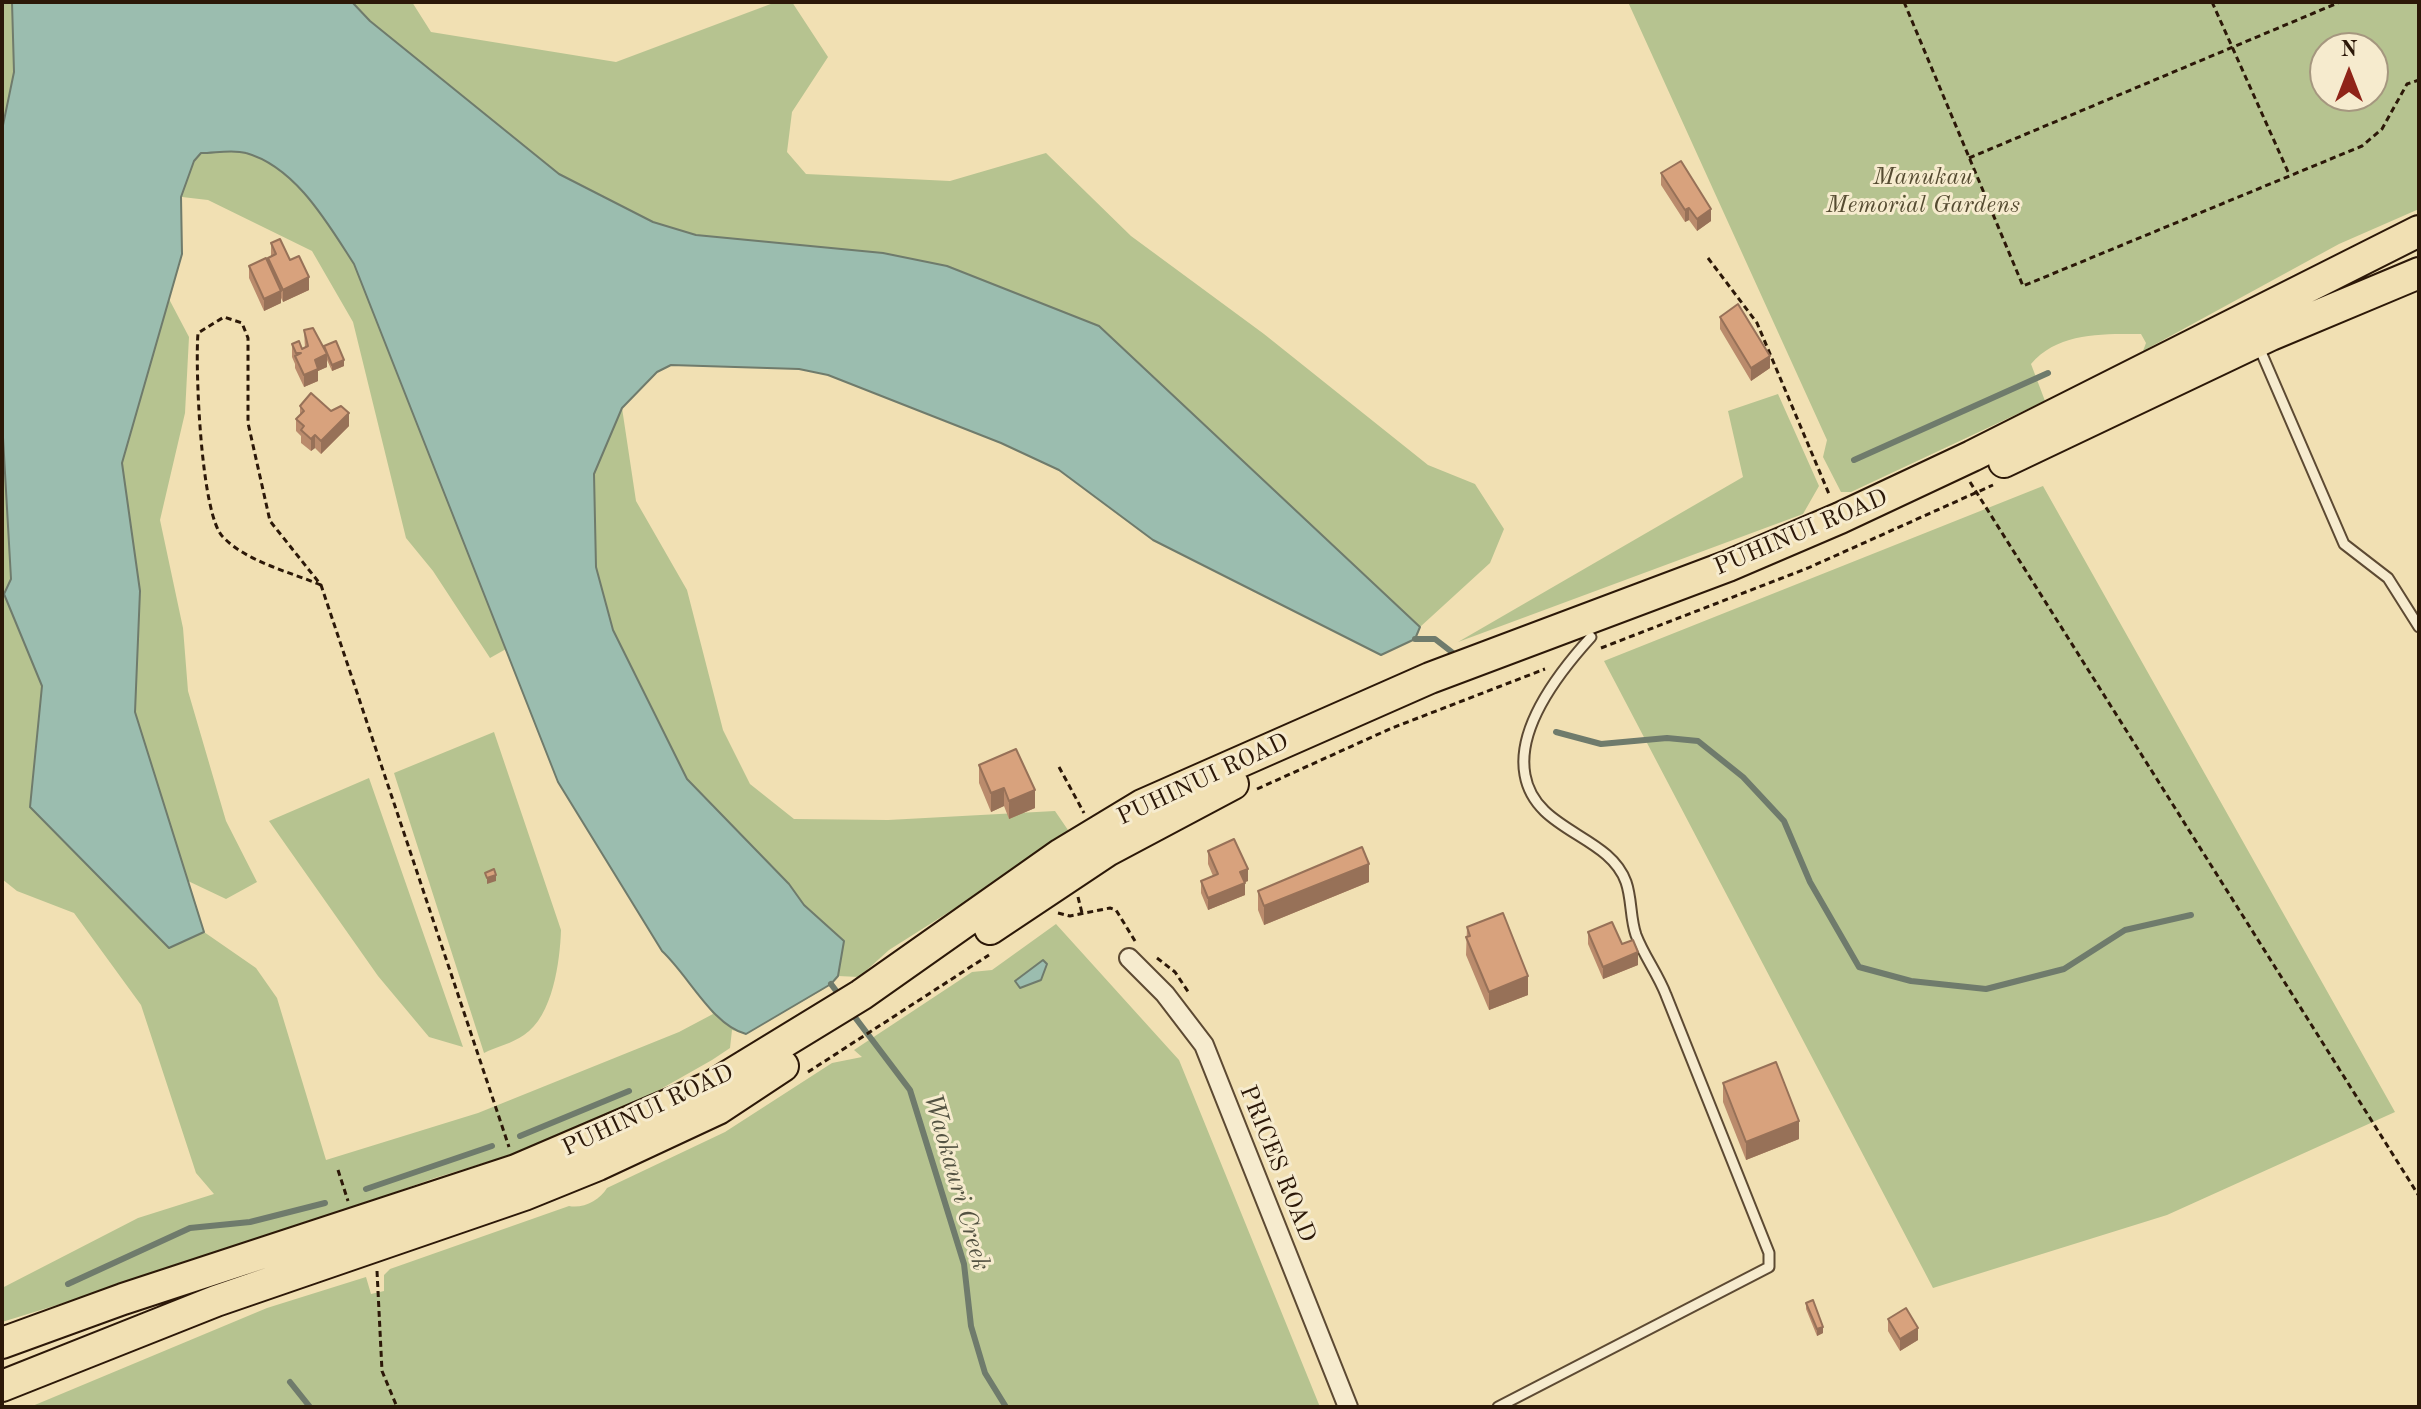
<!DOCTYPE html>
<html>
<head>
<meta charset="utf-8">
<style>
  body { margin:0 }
  #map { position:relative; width:2421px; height:1409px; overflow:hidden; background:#f1e0b3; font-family:"Old Standard TT",serif }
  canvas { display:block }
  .frame { position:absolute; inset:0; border:4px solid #2c1808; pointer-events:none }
  .north { position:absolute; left:2309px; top:32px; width:80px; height:80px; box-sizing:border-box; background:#f6ebce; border:2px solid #a5977f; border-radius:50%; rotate:0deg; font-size:22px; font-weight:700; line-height:32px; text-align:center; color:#2c1808 }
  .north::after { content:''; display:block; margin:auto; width:28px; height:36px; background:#8f2418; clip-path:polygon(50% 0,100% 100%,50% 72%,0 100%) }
</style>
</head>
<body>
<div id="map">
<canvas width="2421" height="1409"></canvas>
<div class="frame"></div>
<div class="north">N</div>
</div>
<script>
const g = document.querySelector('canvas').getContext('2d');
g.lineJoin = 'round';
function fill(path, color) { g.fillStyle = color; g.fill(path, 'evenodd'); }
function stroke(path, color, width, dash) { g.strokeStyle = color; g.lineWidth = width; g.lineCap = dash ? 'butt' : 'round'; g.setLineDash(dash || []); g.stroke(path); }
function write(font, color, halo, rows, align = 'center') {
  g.font = font + ' "Old Standard TT",serif'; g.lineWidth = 6; g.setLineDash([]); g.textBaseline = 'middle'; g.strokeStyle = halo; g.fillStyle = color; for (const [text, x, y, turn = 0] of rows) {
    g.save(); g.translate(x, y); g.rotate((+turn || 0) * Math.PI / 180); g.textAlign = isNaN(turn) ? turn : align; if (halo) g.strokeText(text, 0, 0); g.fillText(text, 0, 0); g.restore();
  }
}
fill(new Path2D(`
  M2,2h410l19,30 185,30 160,-60h16l36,55 -36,55 -5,40 19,22 144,7 96,-28 85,83 133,98 164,131 47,19 29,45 -14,34 -70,64 -5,12 -34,16 -228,-115 -94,-70 -58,-27 -173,-68 -28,-6 -129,-4 -14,7 -35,36 14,93 51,89 36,140 27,54 44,35 94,1 167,-9 13,19 -18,18 -161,102 -30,27 -21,-1 -14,13 -78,45 -14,-4 -2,18 -18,12 -127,72 -150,46 -206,74 -227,70v-34l136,-70 76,-24 -18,-21 -55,-168 -67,-92 -57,-22 -15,-12zM182,197l26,3 104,51 41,71 53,216 27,33 57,87 16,-9 52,133 104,169 22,21 29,42 -34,18 -201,81 -152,47 -49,-162 -21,-30 -52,-36 -16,-51 38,18 31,-17 -31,-61 -38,-130 -5,-63 -23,-108 25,-107 4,-76 -20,-38 13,-45z
  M1628,2h791v207l-80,35 -196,107 3,-8 -5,-9c-38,0 -83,-2 -110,30l14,37 -194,91h-10l-18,-35 4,-17zM2325,48h48v48h-48z
  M1778,394l41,92 -16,28 -345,128 285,-165 -15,-66z
  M2043,486l352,626 -228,103 -234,73 -329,-627z
  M494,732l67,198c-1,31 -8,86 -37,105 -11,8 -28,12 -40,18l-90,-280z
  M369,778l94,269 -34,-10 -51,-61 -109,-155z
  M1056,924l123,136 141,347h-1290l237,-99 99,-31 5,17 13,-3v-16l6,-6 179,-63c14,3 31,-6 38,-18l118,-56 107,-69 30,-6 -8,-7 118,-78 20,-2z`), '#b6c390');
const water = new Path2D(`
  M12,2h340l18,19 189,153 94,48 43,13 187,18 64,13 152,60 321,301 -5,12 -34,16 -228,-115 -94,-70 -58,-27 -173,-68 -29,-6 -128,-4 -14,7 -35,36 -28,66 2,93 17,63 74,149 102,105 15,21 40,36 -6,35 -7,8 -85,50c-34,-9 -57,-58 -84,-83l-104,-169 -204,-518c-26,-40 -58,-97 -108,-111 -13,-4 -31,0 -45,0l-7,8 -13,36 1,57 -60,209 18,128 -5,121 69,220 -35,16 -139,-141 12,-121 -38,-92 7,-15 -9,-159v-290l12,-58z
  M1043,960l4,4 -6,16 -21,8 -5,-7z`);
fill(water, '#9bbdaf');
stroke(water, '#6f7b6c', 2);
stroke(new Path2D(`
  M1854,460l194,-87
  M1415,639h20l18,14
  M1556,732l45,12 66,-6 31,3 45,36 41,44 26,61 49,85 52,14 75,8 78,-20 61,-39 66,-15
  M831,984l9,12
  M851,1012l59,78 54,174 7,62 14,47 21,34
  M520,1136l109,-45
  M366,1189l126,-43
  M68,1284l122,-56 60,-6 75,-19
  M290,1382l20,25`), '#6f7b6c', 6);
const service = new Path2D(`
  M2258,345l86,199 44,34 31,49
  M1498,1407l271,-140v-14c-35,-86 -69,-172 -103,-258 -8,-21 -22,-39 -30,-60 -6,-17 -4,-36 -10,-53 -17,-48 -91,-50 -101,-107 -9,-48 36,-105 66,-138`);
const minor = new Path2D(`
  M1129,958l36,36 39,51 144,362`);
const trunk = new Path2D(`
  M2004,462l267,-127 148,-62
  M990,929l117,-78 126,-67
  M2,1343l121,-44 393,-129 196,-84 149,-91 200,-141 81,-49 288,-127 298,-112 112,-48 132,-62 447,-225
  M2,1386l214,-85 308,-106 74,-30 120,-56 65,-43`);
stroke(service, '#5d4a33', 13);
stroke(minor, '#5d4a33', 22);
stroke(trunk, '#2c1808', 34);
stroke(new Path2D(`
  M1904,2l119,284 339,-140 20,-17 25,-45 12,-4
  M2212,2l77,172
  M1969,158l371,-156
  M1708,258l49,65 72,171
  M1970,482l449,714
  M321,585c-31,-13 -74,-23 -98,-48 -22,-21 -28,-169 -25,-204l26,-16 18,6 6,15v85l22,98 51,64 188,562
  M1601,648l207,-80 185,-83
  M1059,767l25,46
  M1257,789l135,-61 153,-59
  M1078,897l4,16
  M1058,913l12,3 40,-8 6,2 19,31
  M1157,958l18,14 14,21
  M808,1072l181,-117
  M338,1170l10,31
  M377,1271l5,100 15,36`), '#2c1808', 3, [6, 4]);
stroke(service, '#f6ebce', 9);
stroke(minor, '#f6ebce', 18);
stroke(trunk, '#f1e0b3', 30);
fill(new Path2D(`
  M1661,173l50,48 -14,10 -8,-11 -4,2 -24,-37z
  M271,243l19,17 19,30 -26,12 -2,-4v5l-17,8 -15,-33v-12l19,-4v-4l3,-2z
  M1720,317l50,51 -19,13 -31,-52z
  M304,330l40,36 -12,5 -5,-11v7l-9,4v10l-14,6 -9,-19v-4l-3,-7v-13l10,5 3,-1z
  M300,406l31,5 18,15 -28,28 -6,-6 -4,3 -10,-8v-7l-5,-5v-12l4,-3z
  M979,765l56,43 -26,11 -5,-13 -13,6 -12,-29z
  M1208,851l40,30 -3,1v13l-37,15 -7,-17v-12l12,-5 -5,-12z
  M1369,882l-105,43 -6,-15v-19z
  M1467,927l61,68 -39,15 -23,-55z
  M1588,932l34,12 16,21 -35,14 -15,-35z
  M1723,1083l76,56 -53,21 -23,-58z
  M1806,1303l17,30 -6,3 -11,-27z
  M1888,1319l30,21 -18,11 -12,-20z`), '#ba8b6c');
fill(new Path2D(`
  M1689,208v12l-4,2v-12z
  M1711,209v12l-14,10v-12z
  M309,277v13l-26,12v-12z
  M281,291v12l-17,8v-12z
  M327,354v13l-9,4v10l-14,6v-12l11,-15z
  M1770,356v12l-19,13v-13z
  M344,360v6l-12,5v-6z
  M349,413v13l-28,28v-13z
  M315,435v13l-4,3v-12z
  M1004,788v18l-13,6v-19z
  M1035,790v18l-26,11v-18z
  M1369,864v18l-105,43v-19z
  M1248,869v12l-8,3v-12z
  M496,875v6l-9,3v-6z
  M1245,883v12l-37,15v-12z
  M1638,952v13l-35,14v-12z
  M1528,976v19l-39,15v-18z
  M1799,1121v18l-53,21v-18z
  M1823,1327v6l-6,3v-7z
  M1918,1328v12l-18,11v-12z`), '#977158');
const building = new Path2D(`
  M1681,161l30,48 -14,10 -8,-11 -4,2 -24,-37z
  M280,239l10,21 9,-4 10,21 -26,13 -15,-32 8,-4 -5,-11z
  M266,258l15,33 -17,8 -15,-33z
  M1738,304l32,52 -19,12 -31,-51z
  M313,328l14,26 -12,6 3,9 -14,6 -9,-19 6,-3h-5l-4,-9 7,-3 3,8 6,-3 -4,-16z
  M336,341l8,19 -12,5 -8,-19z
  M311,393l20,18 10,-5 8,7 -28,28 -6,-6 -4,4 -10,-9 3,-4 -8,-7 8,-8 -4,-5z
  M1016,749l19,41 -26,11 -5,-13 -13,5 -12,-28z
  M1234,839l14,30 -8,3 5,11 -37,15 -7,-17 17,-7 -10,-23z
  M1362,847l7,17 -105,42 -6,-15z
  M494,869l2,6 -9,3 -2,-5z
  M1503,913l25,63 -39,16 -23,-55 4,-1 -3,-9z
  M1612,922l10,22 11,-4 5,12 -35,15 -15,-35z
  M1776,1062l23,59 -53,21 -23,-59z
  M1813,1300l10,27 -6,2 -11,-26z
  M1906,1308l12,20 -18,11 -12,-20z`);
fill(building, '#d8a27d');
stroke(building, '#977158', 2);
write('italic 24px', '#554b31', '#f6ebce', [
  ["Manukau",1923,178],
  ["Memorial Gardens",1923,206]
]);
write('24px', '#2c1808', '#f6ebce', [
  ["PUHINUI ROAD",1801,533,-23],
  ["PUHINUI ROAD",1203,780,-25],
  ["PUHINUI ROAD",648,1111,-25],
  ["PRICES ROAD",1277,1164,68]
]);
write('italic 26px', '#535242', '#f6ebce', [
  ["Waokauri Creek",956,1182,74]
]);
</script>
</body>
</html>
